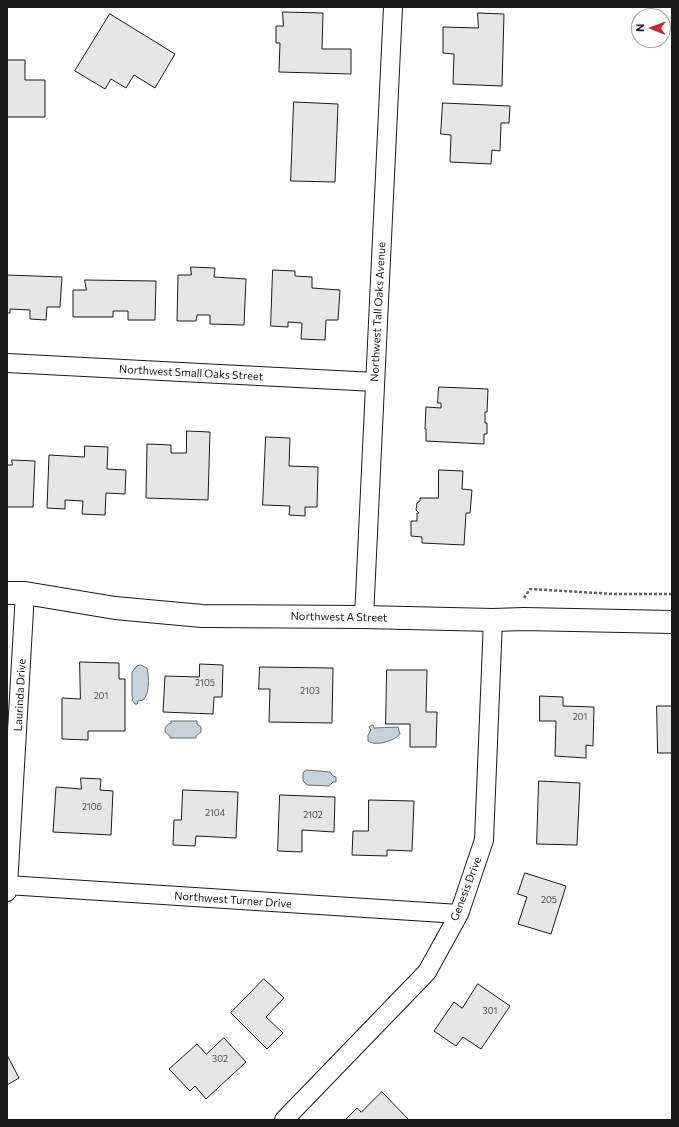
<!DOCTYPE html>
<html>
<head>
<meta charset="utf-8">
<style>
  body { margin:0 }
  #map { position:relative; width:679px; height:1127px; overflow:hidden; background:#fff; font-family:Commissioner,sans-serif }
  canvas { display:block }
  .frame { position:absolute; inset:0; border:8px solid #1a1a1a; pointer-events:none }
  .north { position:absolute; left:631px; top:8px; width:40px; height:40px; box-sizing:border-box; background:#fff; border:1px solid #a3a3a3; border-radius:50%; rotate:271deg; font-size:11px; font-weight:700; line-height:16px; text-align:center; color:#1a1a1a }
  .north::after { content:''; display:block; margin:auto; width:14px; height:18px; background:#c62828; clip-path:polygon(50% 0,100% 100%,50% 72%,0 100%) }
</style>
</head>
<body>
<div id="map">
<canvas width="679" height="1127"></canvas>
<div class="frame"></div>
<div class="north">N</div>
</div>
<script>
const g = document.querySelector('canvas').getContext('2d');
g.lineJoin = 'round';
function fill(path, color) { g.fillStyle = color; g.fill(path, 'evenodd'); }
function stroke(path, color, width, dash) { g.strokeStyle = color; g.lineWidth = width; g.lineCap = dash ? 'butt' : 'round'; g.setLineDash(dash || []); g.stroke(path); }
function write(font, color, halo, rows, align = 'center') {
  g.font = font + ' Commissioner,sans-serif'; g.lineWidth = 3; g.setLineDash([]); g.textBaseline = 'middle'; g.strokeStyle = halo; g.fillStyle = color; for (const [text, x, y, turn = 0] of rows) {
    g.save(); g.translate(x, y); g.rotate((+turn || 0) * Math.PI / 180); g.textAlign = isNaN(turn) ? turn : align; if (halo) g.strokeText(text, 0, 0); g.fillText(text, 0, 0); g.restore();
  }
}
const water = new Path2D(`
  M141,665l6,3c2,10 3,25 -4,32l-5,1 -1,3h-2l-3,-4 1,-2 -1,-2v-24l5,-6z
  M171,721h26v3l4,3v5l-5,4v2h-26v-2l-5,-4c0,-5 1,-7 6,-9z
  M373,725l1,3 24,-1 2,7c-4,6 -24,13 -32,7v-6l3,-5 -2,-3z
  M307,770l23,2 3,4 3,1v5h-3l-4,4 -22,-1 -4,-4v-8z`);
fill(water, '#c6d2dc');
stroke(water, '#6a6a6a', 1);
const building = new Path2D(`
  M283,12l40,1 -1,36h29v25l-72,-2 1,-29h-4v-17h7z
  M478,13l26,1 -2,72 -49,-2 1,-30 -11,-1v-26l35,1z
  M110,14l65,40 -20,34 -21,-13 -8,13 -15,-9 -6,10 -30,-18z
  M7,60h18v20h20v37h-38z
  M294,102l44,2 -3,78 -44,-1z
  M443,103l67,3 -1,17h-8l-1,28 -8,-1 -1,14 -41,-2 1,-27 -10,-1z
  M191,267l24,1 -1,9 32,2 -2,46 -34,-1v-9h-13l-1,6h-19l1,-46h13z
  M273,270l22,1v5l17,1v11l28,2 -2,30h-12l-1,20 -24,-1 1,-16 -14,-1v5l-17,-1z
  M7,275l55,2 -2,30h-13l-1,13 -16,-1v-9l-20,-1v4h-3z
  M85,280l71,1 -1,39h-27v-9h-15v6h-40v-27h13z
  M439,387l49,2 -1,23h-2v11h2v11h-3v10l-58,-3v-12h-1l1,-22 15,1v-5h-3z
  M187,431l23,1 -2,68 -62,-2 1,-54 24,1v8h15z
  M266,437l24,1 -1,28 29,1 -1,40h-12v9l-16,-1 1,-9 -27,-1z
  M85,446l23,1 -1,22 19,1 -1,24 -19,-1 -1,22 -23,-1 1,-13 -18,-1v9l-18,-1 2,-53 35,2z
  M12,460l23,1 -2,46h-26v-42h5z
  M439,470l24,1 -1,18 10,1 -2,23h-4l-2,32 -42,-2v-6l-11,-1v-15h6v-8h2l-3,-3 1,-7 3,-2v-3h18z
  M80,662l39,1v16h6v52h-37v9l-26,-1v-41l18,1z
  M200,664l23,1 -1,32h-8l-1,17 -50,-2 2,-36 34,1z
  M260,667l73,1 -1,55 -63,-1 1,-33h-11z
  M387,670h40l-1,42h11l-1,35h-26v-23h-24z
  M540,696l23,1v9l31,1 -1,39 -7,-1v13l-31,-2 1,-35h-16z
  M657,706h15v47h-14z
  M81,778l20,1 -1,11 13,1 -2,44 -58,-3 3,-45 25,2z
  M539,781l41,2 -3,62 -40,-1z
  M183,790l55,2 -2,46 -40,-2 -1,10 -22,-1 1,-25h7z
  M280,795l55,2 -1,35 -32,-2v22l-24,-1z
  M369,800l45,1 -2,50 -25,-1v6l-35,-1 1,-24h15z
  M525,873l41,13 -15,48 -33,-10 9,-27 -9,-3z
  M264,979l20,19 -18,19 17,16 -16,16 -36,-36z
  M478,984l32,22 -29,43 -18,-12 -7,9 -22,-15 20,-29 8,6z
  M224,1038l22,24 -40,37 -11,-13 -5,5 -21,-22 28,-25 9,10z
  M7,1055l12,23 -12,7z
  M382,1092l27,28h-64l12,-12 4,4z`);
fill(building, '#e6e6e6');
stroke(building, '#1a1a1a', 1);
const street = new Path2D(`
  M7,363l368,19
  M364,617l29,-610
  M7,885l452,29
  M7,892l1,-6 17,-293
  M284,1120l143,-148 32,-58 25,-74 9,-220`);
const secondary = new Path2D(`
  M7,593h18l90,15 87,8 162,1 129,3 31,-1 148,3`);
stroke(street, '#1a1a1a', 20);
stroke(secondary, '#1a1a1a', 24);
stroke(new Path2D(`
  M524,598l6,-9 84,5h58`), '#5f5f5f', 2.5, [3, 2]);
stroke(street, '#fff', 18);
stroke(secondary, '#fff', 22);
write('9px', '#4d4d4d', null, [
  ["2105",205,683],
  ["2103",310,691],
  ["201",101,696],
  ["201",580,717],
  ["2106",92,807],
  ["2104",215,813],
  ["2102",313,815],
  ["205",549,900],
  ["301",490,1011],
  ["302",220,1059]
]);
write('11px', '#1a1a1a', '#fff', [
  ["Northwest Tall Oaks Avenue",378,312,-87],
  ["Northwest Small Oaks Street",191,373,3],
  ["Northwest A Street",339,617,1],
  ["Laurinda Drive",20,695,-87],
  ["Genesis Drive",466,889,-69],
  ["Northwest Turner Drive",233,900,4]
]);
</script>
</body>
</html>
